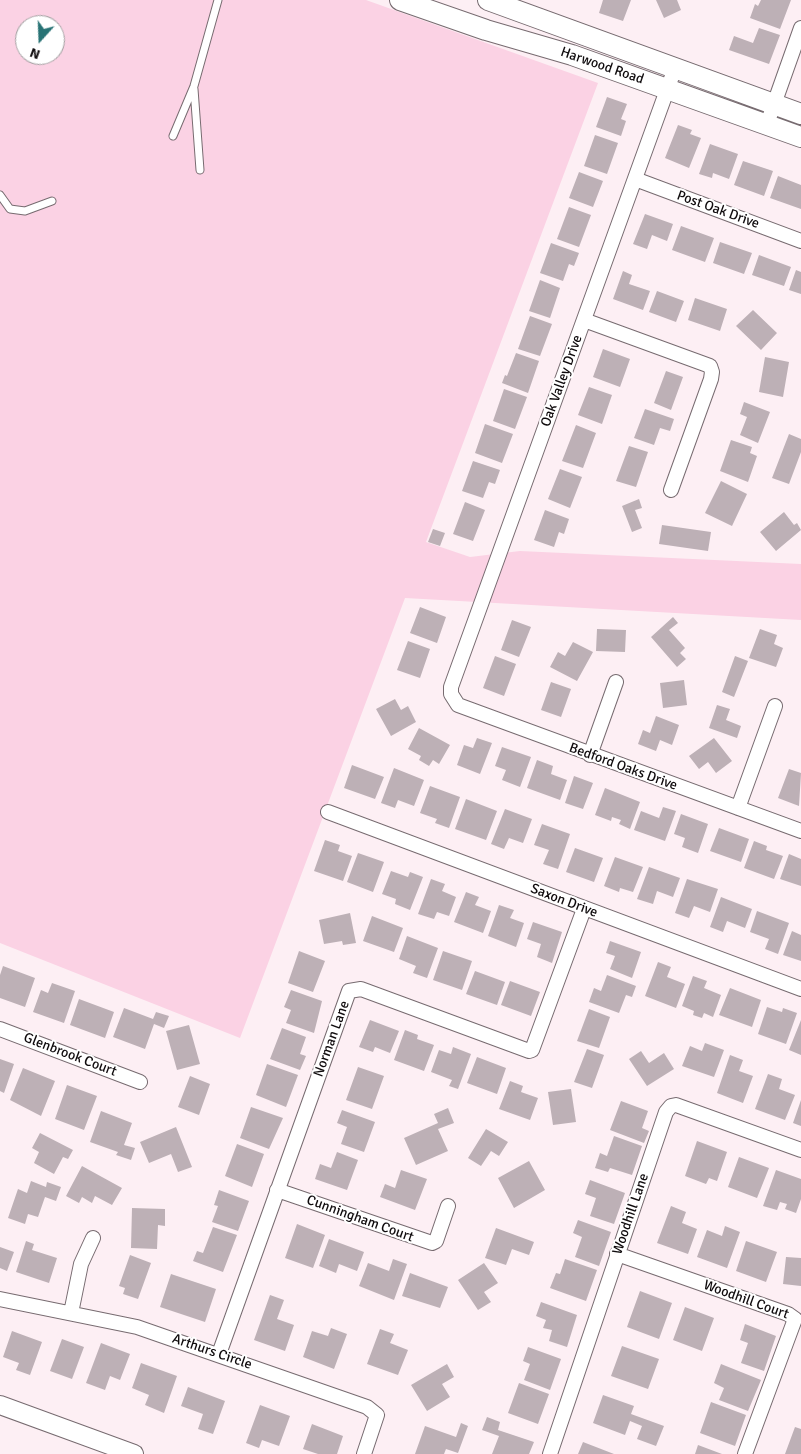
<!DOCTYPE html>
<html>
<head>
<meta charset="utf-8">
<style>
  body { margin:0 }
  #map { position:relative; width:801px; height:1454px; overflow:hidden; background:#fdeff4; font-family:Signika,sans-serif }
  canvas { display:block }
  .north { position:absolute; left:15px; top:15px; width:50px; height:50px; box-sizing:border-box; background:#fff; border:1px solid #9f9d9e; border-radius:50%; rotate:200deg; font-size:14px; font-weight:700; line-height:20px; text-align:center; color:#0f0b0d }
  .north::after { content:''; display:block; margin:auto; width:18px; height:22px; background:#287375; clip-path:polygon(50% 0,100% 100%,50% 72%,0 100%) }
</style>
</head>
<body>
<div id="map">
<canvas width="801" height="1454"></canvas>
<div class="north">N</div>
</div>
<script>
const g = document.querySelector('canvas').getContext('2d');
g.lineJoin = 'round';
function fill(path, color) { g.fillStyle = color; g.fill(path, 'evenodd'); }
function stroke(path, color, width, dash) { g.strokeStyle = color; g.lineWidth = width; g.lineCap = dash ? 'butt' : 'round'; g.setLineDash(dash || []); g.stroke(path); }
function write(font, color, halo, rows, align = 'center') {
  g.font = font + ' Signika,sans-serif'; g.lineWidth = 4; g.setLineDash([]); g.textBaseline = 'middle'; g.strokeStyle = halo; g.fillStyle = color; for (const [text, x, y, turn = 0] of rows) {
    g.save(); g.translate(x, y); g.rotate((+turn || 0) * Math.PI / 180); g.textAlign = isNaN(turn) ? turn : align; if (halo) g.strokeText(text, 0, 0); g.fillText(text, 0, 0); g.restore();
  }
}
fill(new Path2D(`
  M0,0h366l232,83 -172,459 44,15 50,-6 281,13v56l-396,-22 -165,440 -240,-95zM25,25h30v30h-30z`), '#fbd2e4');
fill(new Path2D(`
  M603,0h28l-8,21 -24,-8z
  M656,0h21l4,10 -17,8z
  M761,0h30l-11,29 -30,-11 5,-14 3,2z
  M759,28l21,7 -11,29 -40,-14 5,-14 19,7z
  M607,97l20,7 -6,15 5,2 -5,15 -25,-9z
  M678,125l14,5 -2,4 11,4 -12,30 -24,-10z
  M595,135l23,8 -11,31 -23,-8z
  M710,144l28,10 -9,25 -16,-6 -1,5 -13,-4z
  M743,161l30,10 -9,25 -30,-11z
  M579,172l24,9 -10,26 -24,-9z
  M778,176l23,9v24l-31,-11z
  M569,207l22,8 -12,32 -22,-8z
  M645,214l28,10 -6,17 -15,-6 -5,14 -14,-5z
  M681,226l33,12 -9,24 -33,-12z
  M720,242l32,11 -8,21 -31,-11z
  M551,243l28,10 -5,13 -5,-2 -6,17 -23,-8z
  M759,255l32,12 -7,19 -32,-11z
  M796,270l5,2v22l-12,-4z
  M623,271l9,4 -3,9 21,7 -7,19 -30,-11z
  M540,280l20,8 -10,30 -21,-7z
  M657,291l27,10 -8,21 -27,-10z
  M695,298l32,11 -7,22 -32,-11z
  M753,310l24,23 -16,17 -25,-24z
  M530,316l22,8 -12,32 -22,-7z
  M603,349l27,10 -10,28 -27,-10z
  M516,353l23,8 -11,32 -26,-10 3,-8 2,1z
  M765,357l24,5 -6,35 -24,-5z
  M666,371l17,6 -12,33 -17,-7z
  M589,387l23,8 -10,29 -24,-9z
  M504,389l23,8 -12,32 -22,-8z
  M744,402l26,10 -12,31 -18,-8 7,-18 -7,-3z
  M645,409l29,10 -4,12 -10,-3 -6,17 -20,-7z
  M485,424l28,10 -11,29 -27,-10z
  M576,425l20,8 -13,35 -21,-7z
  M789,434l12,5v13l-12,32 -17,-6z
  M731,440l21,7 -2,6 7,3 -9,26 -28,-11z
  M629,446l19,6 -12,35 -20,-6z
  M473,461l27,9 -5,14 -6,-2 -6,16 -21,-7z
  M560,469l22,8 -12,31 -22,-9z
  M721,481l26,13 -15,32 -27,-13z
  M639,499l3,9 -7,2 7,18 -10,4 -10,-26z
  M465,502l20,8 -12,31 -20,-7z
  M545,510l24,9 -5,15 -5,-2 -5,15 -20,-7z
  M784,512l10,13 3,-2 4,7 -25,21 -16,-19z
  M662,525l49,7 -3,19 -49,-7z
  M433,529l12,4 -5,13 -12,-4z
  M420,607l26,10 -9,26 -27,-10z
  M673,617l5,6 -9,7 16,18 -5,5 6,6 -9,8 -26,-30z
  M512,620l19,7 -12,30 -18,-7z
  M597,629l29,1 -1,22 -29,-1z
  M760,629l17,6 -3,9 9,4 -7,19 -27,-9z
  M408,641l22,8 -10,29 -23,-8z
  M573,642l20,10 -16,29 -27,-14 8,-15 7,4z
  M495,656l21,8 -12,32 -21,-8z
  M735,656l13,5 -14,36 -12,-5z
  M684,680l3,25 -24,3 -3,-25z
  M551,682l20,7 -10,28 -20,-7z
  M395,699l6,11 7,-4 8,16 -25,14 -15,-27z
  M717,705l13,4 -4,11 15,6 -4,12 -28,-10z
  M656,716l23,9 -7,20 -12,-5 -4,11 -18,-7 5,-14 7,3z
  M419,728l31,17 -11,19 -6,-4 -4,6 -10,-6 2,-4 -13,-7z
  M477,738l15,5 -12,31 -23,-9 7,-20 9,3z
  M714,738l18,23 -16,12 -8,-11 -9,7 -10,-13z
  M502,747l29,10 -11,30 -18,-7 4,-10 -11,-4z
  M537,760l16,6 -2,8 16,6 -7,20 -33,-12z
  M352,765l32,12 -9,22 -31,-11z
  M394,768l30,12 -10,26 -16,-6 -3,8 -14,-5z
  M789,769l12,4 -2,33 -21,-8z
  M574,776l19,7 -10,26 -18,-6z
  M430,786l30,11 -11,31 -14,-5 2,-4 -17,-6z
  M605,788l35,14 -10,27 -11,-5 2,-4 -9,-3 -1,4 -16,-6z
  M466,799l31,12 -11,29 -31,-11z
  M663,807l13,4 -11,30 -31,-11 7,-19 18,7z
  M505,809l27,10 -9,24 -14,-5 -5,11 -13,-5z
  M681,814l27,10 -10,29 -16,-6 3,-9 -11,-4z
  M542,824l28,10 -12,35 -15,-5 6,-14 -15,-5z
  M719,828l30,11 -8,23 -31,-11z
  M325,840l15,5 -2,6 14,5 -9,25 -29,-10z
  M754,841l13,5 -1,4 17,6 -9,23 -30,-11z
  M575,848l28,10 -9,24 -28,-10z
  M358,853l26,9 -11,30 -26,-10z
  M789,854l12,5v27l-21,-7z
  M615,857l28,10 -10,25 -13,-4 -1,4 -15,-6z
  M649,867l31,11 -7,19 -16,-6 -4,13 -16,-5z
  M391,871l17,6 2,-5 13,5 -13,33 -15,-6 1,-5 -14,-5z
  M431,879l14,5 -3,7 14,6 -7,19 -12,-4 -3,7 -16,-5z
  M687,879l31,10 -8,23 -16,-6 -5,12 -14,-5z
  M466,892l13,5 -4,8 16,6 -8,22 -29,-11z
  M721,897l31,12 -7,19 -18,-7 -4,11 -13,-5z
  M499,905l15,5 -4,8 14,5 -8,24 -28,-11z
  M757,911l32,12 -11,31 -13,-5 4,-10 -19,-7z
  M350,913l6,30 -13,2 -1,-4 -18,3 -5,-24z
  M372,916l31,12 -9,24 -31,-11z
  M533,922l29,10 -10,31 -15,-6 4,-13 -14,-5z
  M792,931l9,4v26l-18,-6z
  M407,936l31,12 -11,30 -14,-5 3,-7 -17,-7z
  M610,941l31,11 -9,26 -22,-9 5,-13 -9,-3z
  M299,951l26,10 -12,31 -25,-9z
  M443,951l29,10 -10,29 -29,-10z
  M658,962l13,5 -4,10 18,7 -9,24 -31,-12z
  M3,966l32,12 -10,29 -25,-9v-23z
  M475,971l30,11 -8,23 -31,-11z
  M607,975l29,11 -4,11 -6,-2 -7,18 -30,-11 5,-14 7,3z
  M693,976l14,5 -3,7 17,7 -8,22 -9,-4 -2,5 -9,-3 1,-4 -12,-5z
  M510,981l30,11 -9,24 -30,-11z
  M52,983l23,8 -11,32 -31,-11 8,-22 7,3z
  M730,988l31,12 -9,27 -33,-12z
  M291,990l31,11 -8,32 -28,-10 5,-13 -7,-3z
  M79,999l35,13 -9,26 -35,-13z
  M767,1007l15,5 1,-4 14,5 -11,31 -28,-10z
  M124,1008l29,11 3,-7 13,4 -5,12 -10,-4 -9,25 -32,-12z
  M589,1009l21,8 -11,31 -22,-7z
  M370,1020l29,11 -9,22 -15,-6 -2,5 -14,-5z
  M801,1020v35l-12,-5z
  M189,1025l11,39 -23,6 -11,-39z
  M282,1028l24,9 -6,17 6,2 -6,14 -30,-11z
  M405,1030l13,5 -1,4 17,6 -10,26 -30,-11z
  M705,1043l19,7 -10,27 -32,-11 8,-20 12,5z
  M453,1047l18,7 -13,35 -9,-3 3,-6 -21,-8 8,-22 12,4z
  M587,1049l17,6 -12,33 -18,-6z
  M641,1051l8,12 15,-10 10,16 -27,17 -18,-27z
  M730,1055l13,5 -4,11 14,5 -10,27 -26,-10z
  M477,1057l29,11 -9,26 -30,-11z
  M0,1059l14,5 -10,29 -4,-2z
  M267,1064l31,11 -12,32 -30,-12z
  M358,1067l26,9 -12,33 -26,-9z
  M23,1068l32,13 -14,35 -31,-16z
  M768,1074l14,5 -3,10 16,6 -10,25 -30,-11z
  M190,1076l20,8 -11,31 -21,-8z
  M510,1081l13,5 -2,6 17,6 -8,22 -31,-11z
  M67,1085l30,11 -13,34 -29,-11z
  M571,1089l5,33 -23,3 -5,-33z
  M801,1100v26l-8,-3z
  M621,1101l27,10 -6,17 7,3 -5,12 -34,-13z
  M251,1107l32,11 -14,31 -29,-11z
  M448,1108l6,15 -16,6 10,22 -32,14 -12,-27 34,-15 -4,-9z
  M342,1110l33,12 -11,30 -23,-8 6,-17 -10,-4z
  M101,1111l31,12 -8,22 11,3 -4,12 -15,-5 2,-3 -28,-10z
  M176,1127l16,40 -14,5 -7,-18 -22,9 -9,-21z
  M486,1129l22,13 -9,14 -8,-5 -10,15 -13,-8z
  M40,1133l33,17 -5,9 -5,-2 -9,17 -20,-11 5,-11 -7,-4z
  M614,1136l28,10 -10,29 -22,-7 -2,4 -13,-4 5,-15 7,3z
  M697,1141l30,11 -10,29 -8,-3 -3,6 -21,-8z
  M237,1144l27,10 -12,33 -27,-11z
  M337,1152l21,8 -11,30 -32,-11 5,-15 11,4z
  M739,1157l30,11 -12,30 -29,-11z
  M529,1161l16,29 -31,18 -16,-30z
  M82,1166l40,22 -10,17 -17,-9 -3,7 -10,-6 -3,6 -13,-7z
  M401,1170l26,9 -12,31 -35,-13 5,-13 10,4z
  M776,1170l25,9v20l-5,14 -11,-4 2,-5 -7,-2 -3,8 -14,-4z
  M590,1180l35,13 -11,31 -24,-8 6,-18 -11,-4z
  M31,1181l15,6 1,-5 14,5 -5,14 -11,-4 -7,20 -10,-3 -3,10 -17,-6 10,-29 9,4z
  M219,1190l30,11 -11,30 -26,-9 6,-16 -4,-1z
  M671,1206l15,6 -4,11 15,6 -9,25 -31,-11z
  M132,1208l33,1v17l-7,-1 -1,24 -26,-1z
  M578,1220l33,12 -12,34 -24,-9 7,-20 -9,-4z
  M297,1224l28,11 -12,33 -28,-10z
  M725,1226l15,6 -13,36 -30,-11 10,-27 15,6z
  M213,1227l24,8 -14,37 -30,-11 4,-10 6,2z
  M496,1228l38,14 -5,13 -17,-6 -6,16 -21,-7z
  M329,1239l35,13 -7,19 -18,-7 -3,9 -17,-7z
  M26,1241l8,3 -2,6 25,8 -8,25 -33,-11z
  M746,1241l31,11 -11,30 -30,-11z
  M0,1247l14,5 -7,19 -7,-3z
  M130,1255l21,8 -13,36 -15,-5 2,-6 -6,-2z
  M786,1257l15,1v28l-18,-2z
  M393,1259l14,5 -13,36 -35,-14 9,-23 21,8z
  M565,1259l32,11 -11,31 -36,-13 6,-15 4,1z
  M484,1263l14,20 -14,9 7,10 -13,8 -20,-30z
  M410,1273l38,14 -8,21 -38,-12z
  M171,1274l45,15 -11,33 -45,-15z
  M640,1291l32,12 -13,36 -32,-12z
  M270,1295l14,5 -7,19 17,6 -9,26 -31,-11z
  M541,1302l36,13 -10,32 -18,-6 3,-11 -9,-2 3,-8 -10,-4z
  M685,1307l29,11 -12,33 -29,-11z
  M745,1324l31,12 -12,35 -23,-8 7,-20 -8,-3z
  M331,1328l16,6 -13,35 -31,-12 9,-26 16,5z
  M380,1329l14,5 -4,9 18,7 -10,25 -31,-11z
  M12,1331l30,11 -12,33 -14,-5 3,-7 -16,-6z
  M62,1339l22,8 -12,32 -22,-8z
  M101,1343l29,11 -10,26 -10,-4 -5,14 -19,-7z
  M622,1346l37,13 -11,30 -37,-13z
  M528,1347l33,12 -11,31 -26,-10 6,-16 -7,-3z
  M141,1363l36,13 -13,37 -19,-8 4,-10 -17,-7z
  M447,1364l7,13 -12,7 8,13 -23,14 -16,-26z
  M721,1364l40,16 -13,31 -29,-11 5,-12 -10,-5z
  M519,1383l30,11 -11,30 -30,-11z
  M188,1387l37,14 -12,33 -15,-5 5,-15 -22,-8z
  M603,1395l31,11 -3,8 33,12 -8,20 -19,-7 5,-13 -12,-5 -5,14 -32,-12z
  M711,1402l35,13 -11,31 -35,-13z
  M260,1405l30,11 -11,30 -17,-6 -3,8 -13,-5z
  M487,1417l13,5 -2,8 36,12 -5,12h-37l7,-18 -17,-6z
  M461,1423l7,3 -10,27 -12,-4 -2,5h-29l10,-28 31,11z
  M312,1424l31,12 -6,18h-19l-15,-5z
  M795,1427l6,2v25h-16z
  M583,1442l31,12h-36z
  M698,1445l24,9h-27z`), '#bdb0b6');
const service = new Path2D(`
  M194,89l6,81
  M173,136l21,-50 24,-86
  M0,195l10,14 15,2 27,-10`);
const minor = new Path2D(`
  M675,68l-224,619v7l7,11 343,126
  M767,124l34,-96
  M635,179l166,62
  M584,320l126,46 2,6 -1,7 -40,111
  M590,755l26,-73
  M738,808l37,-102
  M328,812l473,177
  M0,1029l140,53
  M277,1190l155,53 4,-2 12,-35
  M617,1254l171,60 7,5 -50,135
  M0,1299l137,28 230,80 10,8 -13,39
  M71,1313l10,-49 12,-26
  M219,1354l130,-363 12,-2 168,62 3,-1 52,-141
  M550,1454l116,-342 5,-6 5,-1 125,45`);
const tertiary = new Path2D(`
  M0,1405l134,49`);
const secondary = new Path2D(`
  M400,0l86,30 86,25 229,82
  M488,0l313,114`);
stroke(service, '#776b70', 9);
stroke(minor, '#776b70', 16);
stroke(tertiary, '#776b70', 20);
stroke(secondary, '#776b70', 22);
stroke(service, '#fff', 7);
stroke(minor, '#fff', 14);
stroke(tertiary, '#fff', 18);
stroke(secondary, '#fff', 20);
write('14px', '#0f0b0d', '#fff', [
  ["Harwood Road",602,66,19],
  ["Post Oak Drive",718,210,20],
  ["Oak Valley Drive",562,381,-70],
  ["Bedford Oaks Drive",623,767,20],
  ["Saxon Drive",564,901,21],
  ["Norman Lane",332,1039,-70],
  ["Glenbrook Court",70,1055,21],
  ["Woodhill Lane",631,1214,-71],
  ["Cunningham Court",360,1219,20],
  ["Woodhill Court",746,1300,20],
  ["Arthurs Circle",212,1352,19]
]);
</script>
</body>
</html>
